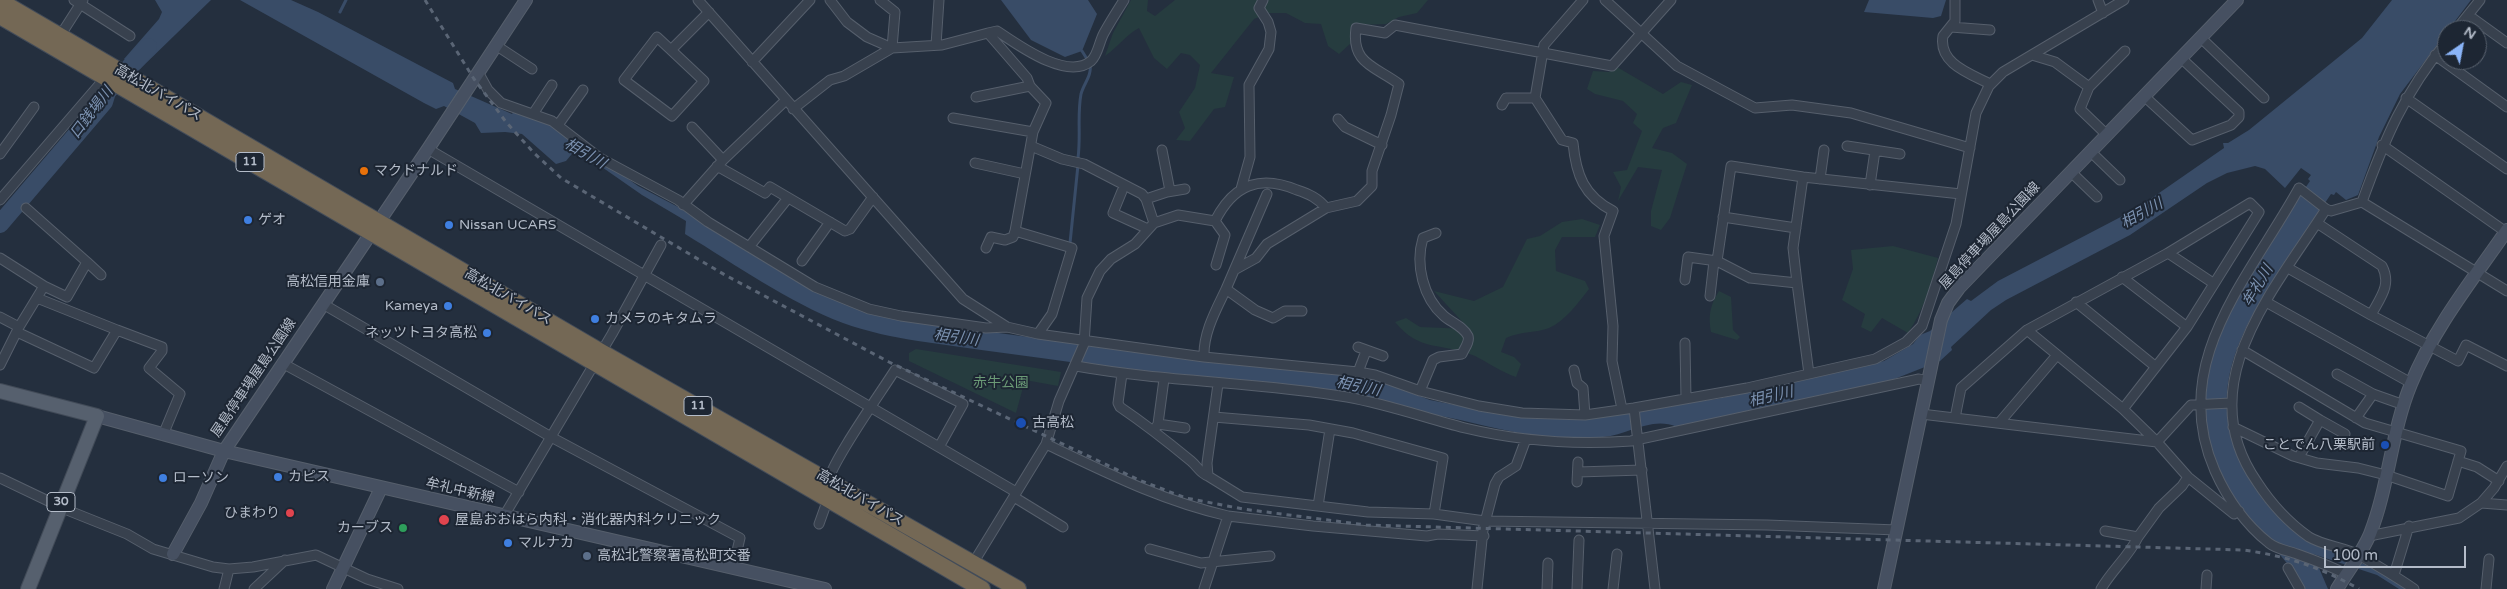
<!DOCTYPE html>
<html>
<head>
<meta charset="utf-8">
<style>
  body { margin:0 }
  #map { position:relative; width:2507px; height:589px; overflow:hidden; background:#242f3e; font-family:"Varela Round",sans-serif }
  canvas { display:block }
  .north { position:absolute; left:2437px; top:20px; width:50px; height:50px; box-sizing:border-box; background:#1d2633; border:1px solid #59626f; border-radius:50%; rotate:33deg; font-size:14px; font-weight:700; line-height:20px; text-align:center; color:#b4bcc9 }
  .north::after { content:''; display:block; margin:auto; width:18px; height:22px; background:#8ab4f8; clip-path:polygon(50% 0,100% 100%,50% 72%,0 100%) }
  .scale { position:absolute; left:2324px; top:546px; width:142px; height:22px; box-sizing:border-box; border:2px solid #b4bcc9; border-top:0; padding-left:6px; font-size:15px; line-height:18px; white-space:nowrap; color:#b4bcc9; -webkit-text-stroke:4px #1d2633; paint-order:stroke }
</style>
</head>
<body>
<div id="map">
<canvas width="2507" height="589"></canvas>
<div class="north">N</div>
<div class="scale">100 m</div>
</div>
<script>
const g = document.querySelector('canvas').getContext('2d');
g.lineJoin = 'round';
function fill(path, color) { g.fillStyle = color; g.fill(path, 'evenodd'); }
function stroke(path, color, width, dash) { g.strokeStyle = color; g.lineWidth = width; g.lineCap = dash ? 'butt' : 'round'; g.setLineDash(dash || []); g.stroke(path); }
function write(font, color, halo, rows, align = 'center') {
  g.font = font + ' "Varela Round","Noto Sans JP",sans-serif'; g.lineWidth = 4; g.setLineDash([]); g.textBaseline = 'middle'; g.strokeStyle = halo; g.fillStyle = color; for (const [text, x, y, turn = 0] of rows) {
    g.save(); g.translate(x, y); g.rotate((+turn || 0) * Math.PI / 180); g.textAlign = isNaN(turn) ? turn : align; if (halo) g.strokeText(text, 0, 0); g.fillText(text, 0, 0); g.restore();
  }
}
fill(new Path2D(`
  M1131,0h17l-1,11 8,5 20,-16h253l-11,13 -18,4 -13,7 -30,1 -5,18 -12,11 -11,-8 -7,-22 -16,-1 -19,-10h-16l-16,6 -43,54 23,4 -9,30 -11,2 -24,32 -14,-1 9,-12 -6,-16 16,-24 5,-23 -10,-10 -9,-2 -14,16 -13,-11 -15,-30c-13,7 -21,19 -34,28l8,-23z
  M1617,67l46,27 18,-12 11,3 -16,38 -13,5 -11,20 20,5 15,11 -17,54 -9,12 -10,-4v-15l11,-41 -24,-3 -20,34 3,-14 -8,-15 14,-2 15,-39 -9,-8 4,-9 -14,-13 -28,-7 -8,-5 6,-18 16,1z
  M1582,219l18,6 -5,12h-33l-7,13 1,21 29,10 4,8c-11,14 -24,32 -40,39 -12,5 -28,3 -43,10l-5,14 13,5 7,7 -5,13c-15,-5 -27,-14 -41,-21 -32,-14 -55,-3 -80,-34l11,-4 14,9 49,2 -35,-38 40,10 29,-14 24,-48 13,-3 22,-14z
  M1893,246l45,12c-7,28 -14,51 -30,75l-26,-15 -11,14 -10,-5 4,-13 -23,-14 11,-31 -2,-19z
  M1719,291l12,6 2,33 7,7 -3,3 -26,-8c-3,-16 -1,-27 8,-41z
  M916,349l145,23 -3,14 -33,-6 -9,33 -107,-52v-8z`), '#263c3f');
fill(new Path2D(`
  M155,0h56l-71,69 -16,-10 35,-40 3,-7z
  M240,0h51l27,12 135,71 2,6 57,25 2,-3 30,8 94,67 42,22 32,22 102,60 140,37 171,23 200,21 53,10 52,19 75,15 58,2 154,-18 167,-38 29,-17 7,-9 10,-4 37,-32 4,2 27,-20 138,-72 88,-61 -1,-5h5l21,-13 113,-92 30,-38h79l-71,94 -21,43 -21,58 -12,5 -10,-8 -2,3 -3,-1c-17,25 -33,50 -50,75 -41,62 -75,122 -39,196 10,19 23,42 41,54 40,27 85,45 126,70h-10l-22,-14 -64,-21 15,35h-24c-20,-38 -55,-62 -76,-99 -52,-92 -10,-166 42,-245 13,-21 25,-43 40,-64l-2,-2 3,-4 -10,-7 -16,20 -20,-19 -10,-3 -28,7 -20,10 -77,52 -124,65 -15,10 -40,37 1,3 -12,11 -48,19 -215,47c-26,-11 -48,8 -74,10 -24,1 -52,1 -77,-3 -34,-5 -68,-16 -102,-21 -168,-27 -337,-48 -506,-72 -25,-4 -50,-9 -75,-18 -55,-21 -107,-58 -158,-89l1,-13 -44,-26 -66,-46 -10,12 -10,3 -34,-30 -17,-2 -24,1 -6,-10 -31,-17 -8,3 -12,-6z
  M1001,0h87l9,14 -15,37 -17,6 -34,-17z
  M1869,0h77l-5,16 -8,2 -69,-6z`), '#394c67');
stroke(new Path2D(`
  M340,12l6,-12
  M1082,51l5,8
  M1078,158c3,-22 -1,-43 3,-64 3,-11 11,-18 9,-30
  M1070,243l8,-78`), '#394c67', 3);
stroke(new Path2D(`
  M0,224l104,-122 3,-10 41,-45`), '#394c67', 18);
const street = new Path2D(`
  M74,0l56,36
  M698,0l265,299 44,28 31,7 166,23 154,15 17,3 45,16 59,15 43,7 63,2 49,-7 113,-20 128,-29 31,-17 16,-16 34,-102 20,-111 13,-27 14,-14 121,-72
  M830,0l17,22 20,15 25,11 50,-3 46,-12 39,45 3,8
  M1583,0l-39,45 -9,53 27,42 11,3c3,32 11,53 40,68l-9,25 9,90 -1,35 10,48
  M1605,0l72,66 78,42 37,-3 59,8 119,35
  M1955,0v21l-12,15c-5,28 28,38 47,48
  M2098,0l5,13
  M2468,15l39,28
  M1951,27l39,3
  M2456,30l24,-30
  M988,33l9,-2c21,14 70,50 94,30 7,-6 8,-19 13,-28 6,-11 13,-22 20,-33
  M60,36l23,-36
  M2201,38l63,60
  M936,45l3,-45
  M497,46l35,23
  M671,50l33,31 -32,35 -48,-36 33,-43 14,13 38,-38
  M2032,55l23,7 34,25 -9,22 27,26
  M2435,55l72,52
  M752,62l58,-62
  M478,72l10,18 13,13 51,18 48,37 78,42 30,22 107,65 54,22 32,7 85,12 21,-1
  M2089,87l36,-36
  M2144,96l48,44 39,-15 8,-8v-5l-58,-54
  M976,97l54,-11 16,17 -13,29 -18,99 57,17 -20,66 -14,20
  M2406,98l101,71
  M1502,105l4,-7h29
  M793,109l37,-29 14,-4 48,-28 3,-36 -15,-12
  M533,114l19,-29
  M953,118l80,14
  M1338,119l7,8 37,18
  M558,125l25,-35
  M692,127l31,33
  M2382,145l124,87
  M1031,146l31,13 22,5 58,30 4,5 8,24
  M1847,146l53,8
  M428,149l588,343
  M1162,150l8,41
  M2091,152l29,28
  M0,154l34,-47
  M975,163l50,11
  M717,166l48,27 5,-6 75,44 5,-2 23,-32
  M2071,172l26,25
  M1820,179l4,-29
  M1870,185l5,-34
  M1241,189l9,-32 -1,-72 20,-36 2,-17 -3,-10 -9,-14 4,-8
  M1122,191l-9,22 35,16
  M1146,199l21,-7 18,-3
  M0,200l105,-122
  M2362,202l145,89
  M683,205l40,-45 63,-60
  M2326,209l-27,-21c-49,89 -132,175 -84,283 12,27 31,54 54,72 7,6 20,8 28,11 17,6 33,12 49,20
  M1723,217l73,11
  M1215,221l10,14 -9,30
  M2317,223l65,43c10,19 -2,32 -11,49l87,46 8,-16 41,21
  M749,247l39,-49
  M986,248l5,-11 14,3 8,-3 2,-6
  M2168,253l45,30
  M0,258l44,28
  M802,261l28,-39
  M87,262l14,13
  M2288,268l83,47
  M1236,269l20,-11 11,-14 59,-36 31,-7 15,-15v-15l19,-56 8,-31c-24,-18 -48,-20 -43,-56l29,5 10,-8 217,41 59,-66
  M2122,277l65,50
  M1685,280l3,-23 29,4
  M1797,283l-4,-35 10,-71
  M1226,289l41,-95
  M1710,296l4,-35
  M2076,302l80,65
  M2266,302l145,81
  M323,304l228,133 189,101 -7,30
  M0,317l19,10
  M117,330l45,17v4l-13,17 31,26 -17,41
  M2027,330l96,79
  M17,332l77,36 23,-38 -80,-32
  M1685,343l1,55
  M1358,347l25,9
  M1204,357c-1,-24 12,-47 22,-68l29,21 18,8 12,-7h17
  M282,363l237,129
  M0,365l19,-38 25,-41 23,11 20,-35 -61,-54
  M1076,366c90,16 182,16 271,31 40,7 79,21 118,31 54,13 110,17 166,13l288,-62 9,2
  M1574,370l3,13 6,5 2,27
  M1358,372l8,-21
  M1122,374l-4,29 2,4c25,17 48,35 71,54 7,6 9,12 17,15
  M1809,374l-12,-91 -47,-5 -33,-17 14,-95 72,11 158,17
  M2337,374l36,20 31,11
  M1218,384l-11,79 1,13 34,21 126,15 66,2 51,7 282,4 130,5
  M1420,391l13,-31 6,-3 23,-3c2,-5 8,-12 6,-18 -4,-9 -17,-14 -24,-20 -21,-18 -29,-52 -21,-78l13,-5
  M2299,407l21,13 -21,37
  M1634,408l21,181
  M1921,414l236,28 34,-37 40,-2
  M1214,417l95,8 44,8 90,25 -9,56
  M1955,418l6,-30 66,-58 141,-77 82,-50 9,9 -72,115 -64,82 34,33 31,35 46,37 5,-3
  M2356,418l17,-24
  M2320,420l25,14
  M1999,423l58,-68
  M1158,424l27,4
  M2233,427l60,29 24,7 41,5 28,7 62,21 13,-45 -96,-28 -123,-73
  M1154,430l4,-6 6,-45
  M1046,444c61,29 116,57 182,72
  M2458,461l19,6 22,14
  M1578,472l64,-2
  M0,478l67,32 60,24 26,15 60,18 16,2 24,-2 63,-12 51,24 31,10
  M1577,482l1,-20
  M828,483c1,-18 54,-92 67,-113l68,34 -24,43
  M1014,497l49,30
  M2481,503l26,2
  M1318,506l12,-77
  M504,516l108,-182 49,-89
  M819,524l10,-28
  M2105,531l33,6 21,-29 23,-22 6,-9
  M2369,536l90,-18 22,-15 13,-15 13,-22
  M1150,549l51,14 69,-7
  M972,565l74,-121 13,-43 25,-57 3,-46 13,-27 11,-12 24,-15 19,-21 24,-8 37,6c18,-36 44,-47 82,-31 12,4 21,8 29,18
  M2288,568l12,21
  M2394,575l15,-49
  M224,589l5,-20
  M254,589l31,-29
  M1204,589l24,-73 85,10 114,10 11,-2 46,2
  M1477,589l6,-59 12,-46 4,-7 17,-11 10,-27
  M1547,589l1,-26
  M1577,589l2,-49
  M1613,589l4,-35
  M2101,589c11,-19 28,-33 37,-52
  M2206,589l1,-14
  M2414,589c-17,-12 -36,-23 -55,-34 -15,-8 -35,-9 -50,-18 -20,-14 -39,-35 -52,-55 -68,-97 17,-192 69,-273l5,2 31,-9c23,-64 42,-109 85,-161
  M2486,589l3,-30`);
const secondary = new Path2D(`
  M97,416l127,35 601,138
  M173,554l28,-51 23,-52 204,-302 98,-149
  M333,589l48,-101
  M1884,589l57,-269 7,-17 11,-15 278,-288
  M2337,589c11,-18 25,-36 33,-55 19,-48 21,-102 41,-150 22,-55 62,-105 96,-154`);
const primary = new Path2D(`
  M0,391l97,25 -69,173`);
const highway = new Path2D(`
  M0,1l601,351 417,237
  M0,16l982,573`);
stroke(street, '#565f6c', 11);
stroke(secondary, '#565f6c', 14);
stroke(primary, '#414a57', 16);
stroke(highway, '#434c59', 18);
stroke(street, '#38414e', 9);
stroke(secondary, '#465061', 12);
stroke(primary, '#56606e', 14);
stroke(highway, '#746855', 16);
stroke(new Path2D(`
  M425,0l49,79 32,43 28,31 27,25 164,97 164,87 250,118 47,18 57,11 123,16 877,25c44,6 77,17 116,39`), '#5a6575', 3, [5, 5]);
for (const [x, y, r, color] of [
  [364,171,5,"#e8710a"],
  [248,220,5,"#3f7fe0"],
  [449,225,5,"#3f7fe0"],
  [380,282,5,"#5c6f8a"],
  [448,306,5,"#3f7fe0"],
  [595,319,5,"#3f7fe0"],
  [487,333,5,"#3f7fe0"],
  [1021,423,6,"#1a4fb4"],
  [2385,445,5,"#1a4fb4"],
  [278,477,5,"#3f7fe0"],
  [163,478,5,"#3f7fe0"],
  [290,513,5,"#e0444e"],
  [444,520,6,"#e0444e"],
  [403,528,5,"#2e9e5b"],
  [508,543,5,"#3f7fe0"],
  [587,556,5,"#5c6f8a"]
]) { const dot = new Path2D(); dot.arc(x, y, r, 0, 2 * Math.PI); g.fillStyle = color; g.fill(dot); stroke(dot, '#1d2633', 2); }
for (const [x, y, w] of [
  [250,162,28],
  [698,406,28],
  [61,502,28]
]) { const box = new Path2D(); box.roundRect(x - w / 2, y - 9.5, w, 19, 4); g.fillStyle = '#1d2633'; g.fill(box); stroke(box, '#b4bcc9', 1); }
write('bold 12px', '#b4bcc9', null, [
  ["11",250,162],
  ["11",698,406],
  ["30",61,502]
]);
write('14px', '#b4bcc9', '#1d2633', [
  ["高松北バイパス",158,93,30],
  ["屋島停車場屋島公園線",1990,236,-47],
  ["高松北バイパス",508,297,30],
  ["屋島停車場屋島公園線",254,378,-56],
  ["牟礼中新線",460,491,13],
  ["高松北バイパス",860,498,30]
]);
write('14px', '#b4bcc9', '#1d2633', [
  ["マクドナルド",374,171],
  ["ゲオ",258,220],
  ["Nissan UCARS",459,225],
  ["高松信用金庫",370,282,"right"],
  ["Kameya",438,306,"right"],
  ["カメラのキタムラ",605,319],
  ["ネッツトヨタ高松",477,333,"right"],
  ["古高松",1032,423],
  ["ことでん八栗駅前",2375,445,"right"],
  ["カピス",288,477],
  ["ローソン",173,478],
  ["ひまわり",280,513,"right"],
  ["屋島おおはら内科・消化器内科クリニック",455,520],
  ["カーブス",393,528,"right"],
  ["マルナカ",518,543],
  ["高松北警察署高松町交番",597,556]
], 'left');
write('14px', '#6b9a76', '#1d2633', [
  ["赤牛公園",1001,383]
]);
write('italic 15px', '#7c92b1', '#1d2633', [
  ["口銭場川",92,113,-53],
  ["相引川",585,154,30],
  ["相引川",2142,214,-29],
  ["牟礼川",2258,286,-59],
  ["相引川",956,338,8],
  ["相引川",1358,387,12],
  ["相引川",1771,397,-13]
]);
</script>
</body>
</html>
